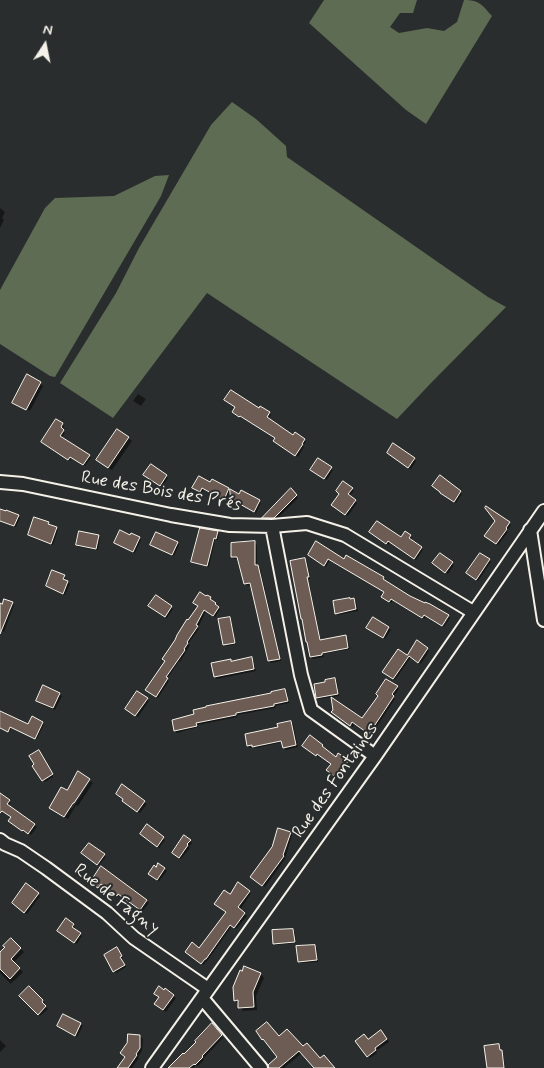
<!DOCTYPE html>
<html>
<head>
<meta charset="utf-8">
<style>
  body { margin:0 }
  #map { position:relative; width:544px; height:1068px; overflow:hidden; background:#2a2d2e; font-family:Mynerve,sans-serif }
  canvas { display:block }
  .north { position:absolute; left:20px; top:20px; width:50px; height:50px; -webkit-text-stroke:4px #2a2d2e; paint-order:stroke; rotate:11deg; font-size:14px; font-weight:700; line-height:20px; text-align:center; color:#f4f1e8 }
  .north::after { content:''; display:block; margin:auto; width:18px; height:22px; background:#f4f1e8; clip-path:polygon(50% 0,100% 100%,50% 72%,0 100%) }
</style>
</head>
<body>
<div id="map">
<canvas width="544" height="1068"></canvas>
<div class="north">N</div>
</div>
<script>
const g = document.querySelector('canvas').getContext('2d');
g.lineJoin = 'round';
function fill(path, color) { g.fillStyle = color; g.fill(path, 'evenodd'); }
function stroke(path, color, width, dash) { g.strokeStyle = color; g.lineWidth = width; g.lineCap = dash ? 'butt' : 'round'; g.setLineDash(dash || []); g.stroke(path); }
function write(font, color, halo, rows, align = 'center') {
  g.font = font + ' Mynerve,sans-serif'; g.lineWidth = 4; g.setLineDash([]); g.textBaseline = 'middle'; g.strokeStyle = halo; g.fillStyle = color; for (const [text, x, y, turn = 0] of rows) {
    g.save(); g.translate(x, y); g.rotate((+turn || 0) * Math.PI / 180); g.textAlign = isNaN(turn) ? turn : align; if (halo) g.strokeText(text, 0, 0); g.fillText(text, 0, 0); g.restore();
  }
}
fill(new Path2D(`
  M324,0h93l-4,13h-13l-10,14 9,6 28,-5 17,3 13,-9 7,-22c16,0 18,5 28,16l-66,108 -20,-14 -97,-87z
  M232,102l24,17 30,27 1,11 201,140 18,10 -76,77 -33,35 -190,-126 -94,125 -53,-35 56,-90 23,-45 72,-123z
  M169,175l-8,21 -106,181 -5,-1 -50,-32v-54l45,-82 10,-10 59,-2 41,-20z`), '#5e6c54');
fill(new Path2D(`
  M0,208l5,4 -3,6 2,2 -4,8z
  M40,383l3,3 -13,25 -14,-8z
  M138,394l8,5 -5,7 -8,-5z
  M260,410l9,3 2,2 -3,5 26,17 10,3 2,2 -3,4 1,1 -6,10 -21,-14v-4l-34,-22 -1,1 -6,-4z
  M56,420l8,6 -2,4 3,3 -4,5 30,20 -6,8 -13,-8 -2,3 -26,-18z
  M128,438l4,3 -20,29 -11,-7z
  M394,445l22,16 -5,8 -21,-14z
  M318,460l15,10 -6,10 -13,-8z
  M166,476l2,2 -6,9 -15,-10z
  M210,484l18,5 2,2 -4,10 -22,-12 -2,4 -7,-3z
  M352,489l2,2 -5,5 8,7 -9,13 -13,-10z
  M293,491l5,7 -21,21h-12l-1,-1z
  M242,492l19,11 -5,10 -24,-14 8,-4z
  M460,492l2,2 -6,9 -13,-8z
  M0,516h18l2,2 -4,9 -15,-6z
  M48,523l10,7 -5,15 -22,-8 -2,-2z
  M509,523l2,2 -4,6 1,1 -10,13 -10,-7z
  M217,532l2,2 -1,6h-3l-6,27 -14,-4 -2,-2z
  M405,532l7,6 -1,3 12,9 -7,10 -25,-19 -2,4 -16,-11 28,5z
  M98,536l2,2 -2,12 -19,-3 -2,-2z
  M139,538l2,2 -6,13 -17,-8 -2,-2z
  M177,543l2,2 -5,11 -20,-9 -2,-2z
  M255,543l2,2v21l3,2 21,93 -10,2 -2,-2 -17,-76 -4,1 -2,-2 -7,-25h-4l-3,-2z
  M440,555l14,10 -6,9 -12,-9z
  M311,557l33,3 2,-3 37,21 2,2v1l25,16 31,28 -15,-9 -1,3 -32,-19 -2,3 -9,-6 3,-5 -55,-32 -4,7z
  M305,560l2,2 3,17h-2l13,62 24,-5 2,2 3,11 -27,5 1,3 -11,2 -2,-3z
  M489,560l2,2 -13,19 -8,-6z
  M64,576l2,3 -1,2 5,3 -5,11 -16,-7 -2,-2z
  M210,598l10,12 -5,7 -9,-6 -8,17 1,1 -11,15 2,1 -10,17 -1,-1 -12,18 2,2 -11,17 -9,-6z
  M354,600l2,2 2,9 -20,4 -2,-2z
  M12,603l2,2 -10,27 -4,-2v-26z
  M171,607l2,2 -6,9 -15,-10z
  M449,617l1,1 -6,9h-1z
  M229,618l2,2 5,24 -9,2 -2,-2z
  M389,628l2,2 -6,9 -15,-10z
  M417,642l12,9 -8,13 -10,-7 -16,23 -9,-6 22,-17z
  M251,658l2,2 3,11 -39,8 -2,-2 -2,-13 17,-4 2,2z
  M335,679l2,2 2,15 -20,3 -2,-2z
  M397,687l2,2 -6,8 2,2 -24,36 -16,-12 -2,4 -18,-13 28,6z
  M285,690l2,2 2,11 -14,3 1,2 -39,7v2l-39,8v2l-21,6 -2,-2 21,-16z
  M59,694l3,2 -7,14 -16,-7 -2,-2z
  M147,699l2,2 -11,16 -10,-7z
  M0,712l29,13 14,-2 1,1 -7,15 -25,-12 -3,5 -9,-4z
  M291,722l2,2 5,23 -12,3 -2,-2 -1,-6 -27,6 -1,-1 -5,1 -2,-2 -2,-11 33,-7z
  M310,737l12,9 3,2 -1,1 12,10 12,2 2,2 -11,16 -9,-7 2,-8 -12,-9 -1,2 -13,-9z
  M41,754l12,21v2l-8,5 -11,-16z
  M90,781l3,2 -15,23 -2,-1 -8,14 -14,-8 16,-3 2,1z
  M0,794l11,9 -3,3 29,21 -6,8 -5,-4 -1,1 -13,-9v-5l-12,-9z
  M124,799l20,3 3,2 -7,9 -15,-10z
  M290,833l2,2 -7,24 -20,28 -11,-8z
  M143,836l20,2 2,2 -6,8z
  M190,841l2,2 -3,4 1,1 -9,11 -6,-4z
  M90,845l16,12 -7,8 -15,-10z
  M159,865l8,6 -8,10 -7,-5z
  M102,868l47,35 -6,8 -22,-16 -2,2 -15,-12 -4,4 -7,-5z
  M249,891l2,2 -11,17 7,6 -11,13 -4,-3 -24,34 -5,5 -14,-11 10,-4 28,-38 3,-16z
  M38,894l2,2 -13,18 -12,-9z
  M66,920l9,7 -1,2 8,7 -5,8 -17,-11z
  M293,930l2,2 1,11 -20,2 -2,-2z
  M11,940l13,12 -11,11 10,9 -9,9h-1l-2,3 -11,-11v-19z
  M315,946l2,2 1,14 -17,1 -2,-2z
  M117,949l6,9 -1,1 4,8 -10,6 -2,-2z
  M245,968l16,6 3,4 -8,18 1,14 -14,1 -8,-11z
  M29,988l16,15 -2,2 5,4 -8,7 -20,-20z
  M166,990l10,8 -10,14 -8,-6z
  M64,1016l19,10 -6,11 -19,-11z
  M212,1025l11,13 -20,21 1,1 -6,6 -2,-1 -3,3h-16l7,-12z
  M383,1033l6,9 -13,9 1,2 -7,5 -2,-2v-16z
  M140,1036l3,3 -1,12 -4,6 1,1 -7,10h-13z
  M279,1038l24,10 31,20h-18l-14,-15 -18,15h-10l4,-10z
  M0,1040l6,6 -6,6z
  M499,1045l2,2 1,6 1,1 2,14h-16z`), '#0007');
const building = new Path2D(`
  M27,374l14,8 -15,28 -14,-7z
  M231,390l28,18 1,-2 10,6 -3,5 26,18 2,-3 10,7 -3,5h1l-8,12 -22,-15 2,-3 -35,-22 -1,1 -7,-5 3,-5 -11,-7z
  M56,419l7,4 -2,4 3,3 -4,6 30,19 -7,10 -13,-8 -2,3 -27,-18z
  M117,429l12,8 -21,31 -12,-8z
  M393,443l22,15 -7,10 -21,-15z
  M318,458l14,9 -8,12 -14,-9z
  M151,464l16,11 -7,11 -17,-11z
  M440,475l21,16 -7,11 -14,-9v-1l-8,-6z
  M199,476l11,6 2,-3 17,9 -5,12 -22,-12 -2,4 -8,-4z
  M343,481l10,7 -5,6 8,6 -11,15 -14,-10 8,-11 -3,-3z
  M291,488l6,7 -23,23h-12z
  M230,489l9,5 2,-4 19,10 -6,12 -23,-13z
  M486,506l24,16 -4,6 1,1 -11,15 -12,-8 11,-15 -10,-13z
  M0,509l6,2v-1l13,5 -5,11 -14,-5z
  M34,517l15,5 -1,2 9,3 -6,17 -23,-9z
  M377,521l24,16 4,-6 6,4 -2,3 13,9 -8,12 -26,-18 -2,3 -17,-12z
  M200,528l18,3 -2,8 -2,-1 -7,28 -16,-4z
  M120,530l10,5 1,-2 9,4 -7,15 -19,-9z
  M79,531l20,4 -3,14 -20,-4z
  M156,532l22,10 -6,13 -22,-10z
  M255,541v24h3l22,94 -12,2 -18,-78 -6,1 -7,-27h-6v-14z
  M316,541l28,18 2,-4 38,22 -1,2 27,17 15,7v-1l5,2 19,11 -7,11 -18,-11 -2,3 -31,-19 -2,3 -8,-5 3,-5 -56,-33 -4,7 -16,-11z
  M440,553l13,9 -8,11 -13,-10z
  M480,553l10,6 -14,21 -10,-7z
  M305,558l4,19h-2l13,63 26,-5 2,13 -26,5v2l-12,2 -3,-15h-1l-4,-23h-1l-11,-58z
  M52,570l13,5 -2,4 5,2 -5,13 -17,-8z
  M200,592l6,4 1,-1 4,2 -1,2 6,4 -1,1 4,3 -6,9 -9,-6 -8,15 2,1 -11,16 1,1 -4,6 1,1 -19,27 2,1 -12,19 -11,-7 20,-29 -3,-2 13,-19 2,-5 10,-16 1,1 10,-14 -5,-3z
  M156,595l16,11 -7,11 -17,-11z
  M350,598v1l4,-1 2,11 -21,5 -2,-13z
  M4,599l9,3 -13,32v-31l2,1z
  M230,617l5,26 -12,2 -5,-26z
  M373,617l16,10 -6,11 -17,-10z
  M417,640l11,8 -10,15 -9,-7 -16,23 -11,-7 16,-23 9,6z
  M252,657l2,12 -40,8 -3,-14 20,-4v2z
  M335,678l3,16 -22,4 -2,-14 11,-2v-2z
  M386,679l12,7 -6,8 2,2 -25,38 -17,-12 -2,4 -19,-14 2,-2 -2,-13 31,21 16,-22 -2,-2z
  M43,685l17,8 -7,15 -17,-7z
  M285,689l3,12 -14,3v2l-38,7v2l-40,8 1,3 -23,5 -2,-11 22,-6 -1,-4 13,-3v-1l65,-13v-1z
  M137,691l11,7 -13,18 -10,-7z
  M0,711l28,13 4,-8 11,6 -8,17 -25,-12 -2,5 -8,-4z
  M291,721l5,24 -13,3 -2,-7 -29,6v-2l-5,1 -2,-12 33,-7 -1,-3z
  M310,735l13,10 -1,1 14,11 2,-4 11,7 -12,18 -11,-8 5,-6 -14,-10 -1,2 -14,-10z
  M39,750l14,24 -11,7 -10,-15 2,-2 -5,-8z
  M78,771l12,8 -16,24h-1l-9,14 -15,-9 12,-21 6,3z
  M122,784l23,17 -8,11 -15,-11 1,-2 -7,-5z
  M0,793l10,7 -3,4 28,20 -7,10 -5,-4 -1,1 -14,-10 3,-4 -9,-6 -2,2z
  M147,824l17,13 -7,10 -17,-13z
  M278,828l13,4 -8,23 1,1 -22,30 -12,-9 22,-30z
  M184,835l7,5 -4,4 1,1 -9,13 -7,-5z
  M89,843l16,11 -8,11 -16,-12z
  M158,863l7,5 -8,12 -9,-6 6,-9 2,2z
  M101,866l46,34 -7,10 -22,-16 -1,2 -16,-12 -3,4 -8,-5z
  M238,882l12,9 -12,16 7,6 -11,15 -4,-3 -24,34h-1l-4,5 -16,-12 7,-10 7,6 27,-36 -12,-8 10,-14 6,4z
  M26,883l13,10 -15,20 -12,-10z
  M66,918l8,6 -2,3 9,6 -7,10 -17,-12z
  M293,929l2,13 -22,2 -1,-14z
  M11,938l10,10 -10,11 9,9 -10,11 -10,-10v-17l5,-5 -2,-1z
  M315,945l2,15 -19,2 -2,-16z
  M117,947l5,9 -2,1 5,8 -12,7 -9,-17z
  M244,966l17,7 -8,19 1,15 -16,1v-8l-4,1 -1,-14 7,-17 2,1z
  M29,986l14,14 -1,2 4,4 -8,9 -19,-19z
  M159,986l5,4 1,-2 9,7 -11,15 -9,-6 5,-7 -5,-3z
  M63,1014l18,9 -6,13 -18,-10z
  M267,1022l12,14 8,-7 16,17 4,-3 13,15 4,-3 11,13h-21l-15,-17 -20,17h-10l-1,-3 9,-8 -14,-18 -1,1 -6,-9z
  M212,1023l10,12 -20,21 1,1 -8,8 -1,-1 -5,4h-21l15,-15 1,1 12,-12 -1,-1z
  M381,1030l6,9 -12,9 1,2 -9,7 -12,-16 9,-7 4,5z
  M128,1034l12,1v13l-4,6 1,1 -9,13h-11l8,-11 -5,-4 7,-10z
  M499,1044l1,6h2l2,18h-17l-3,-22z`);
fill(building, '#6c5c54');
stroke(building, '#f4f1e8', 1);
const minor = new Path2D(`
  M0,482l23,2 148,31 59,10 42,1 35,-3 38,12 128,77
  M272,526l29,149 10,35 64,46
  M530,530l14,90
  M0,840l5,4 16,7 25,17 61,45 27,25 74,51
  M202,998l59,70
  M152,1068l223,-312 169,-245`);
stroke(minor, '#f4f1e8', 16);
stroke(minor, '#2a2d2e', 12);
write('18px', '#f4f1e8', '#2a2d2e', [
  ["Rue des Bois des Prés",161,492,10],
  ["Rue des Fontaines",336,781,-55],
  ["Rue de Fagny",116,900,38]
]);
</script>
</body>
</html>
